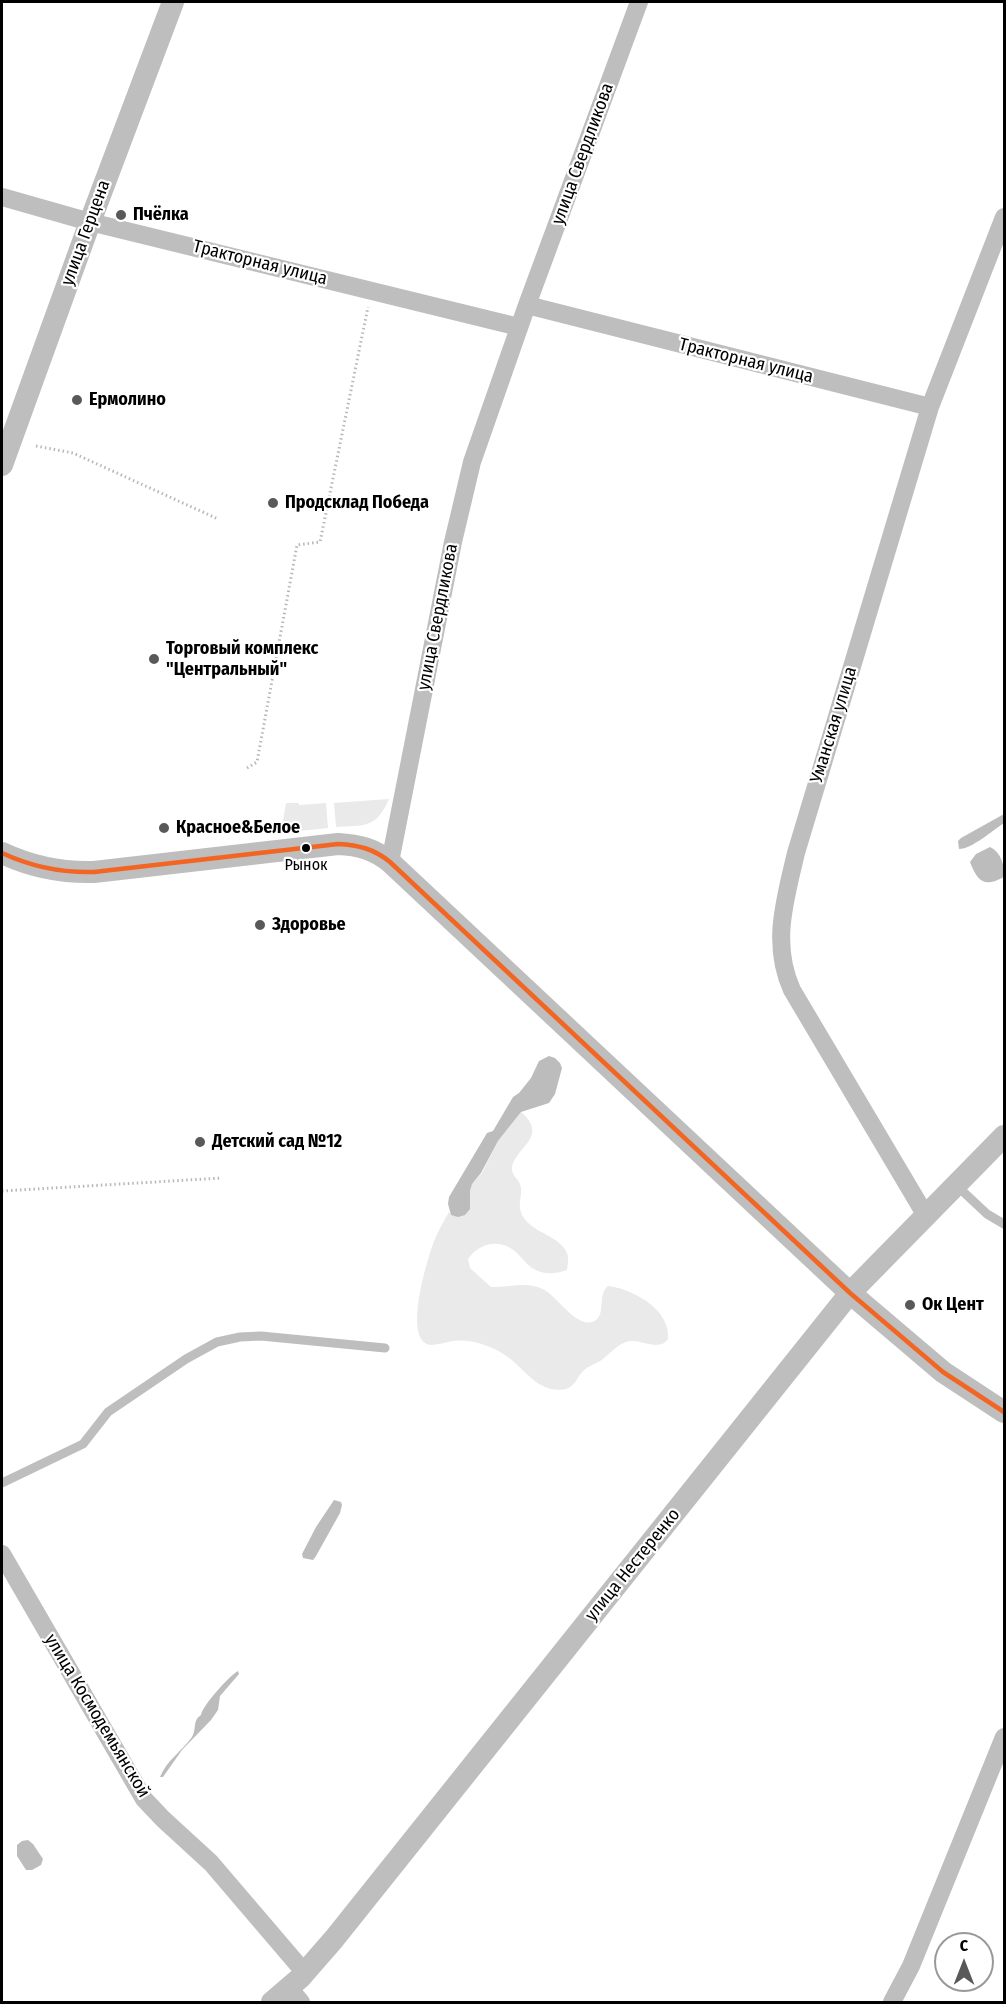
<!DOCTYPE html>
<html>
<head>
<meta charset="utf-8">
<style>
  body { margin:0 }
  #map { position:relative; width:1006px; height:2004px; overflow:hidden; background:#fff; font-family:"Fira Sans Condensed",sans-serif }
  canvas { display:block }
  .frame { position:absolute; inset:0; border:3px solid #000; pointer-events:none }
  .north { position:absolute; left:934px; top:1932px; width:60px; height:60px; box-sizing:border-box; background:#fff; border:2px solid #999; border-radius:50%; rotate:0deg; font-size:16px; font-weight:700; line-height:24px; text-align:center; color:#000 }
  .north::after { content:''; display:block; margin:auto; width:21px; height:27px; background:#595959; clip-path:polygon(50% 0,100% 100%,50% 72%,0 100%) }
</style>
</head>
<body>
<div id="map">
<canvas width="1006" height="2004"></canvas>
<div class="frame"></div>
<div class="north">С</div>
</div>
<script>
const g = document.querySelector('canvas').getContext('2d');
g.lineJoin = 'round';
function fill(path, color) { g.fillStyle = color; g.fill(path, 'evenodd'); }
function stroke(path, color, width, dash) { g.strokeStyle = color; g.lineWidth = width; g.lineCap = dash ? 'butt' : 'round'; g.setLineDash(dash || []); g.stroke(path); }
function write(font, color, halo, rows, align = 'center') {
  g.font = font + ' "Fira Sans Condensed",sans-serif'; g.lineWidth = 4.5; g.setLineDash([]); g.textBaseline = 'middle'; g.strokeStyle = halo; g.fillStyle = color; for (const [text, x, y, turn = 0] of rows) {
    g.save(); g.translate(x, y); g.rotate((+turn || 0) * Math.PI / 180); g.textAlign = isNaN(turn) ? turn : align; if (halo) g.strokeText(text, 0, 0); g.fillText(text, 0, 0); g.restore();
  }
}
fill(new Path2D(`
  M389,799c-13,30 -25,26 -53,28l-2,-24z
  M286,803h13v2l27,-2 2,25 -47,5z
  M521,1112c29,25 -6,35 -9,56 -1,7 6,10 8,16 3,8 -1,16 0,24 3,22 33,25 44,40 6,7 4,15 3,22 -11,4 -23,5 -33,-1 -6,-3 -12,-11 -17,-16 -16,-15 -37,-11 -49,6l2,9 21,19c20,1 37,-7 55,4 13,8 34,41 50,29 10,-8 1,-25 12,-34 20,2 52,18 58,39 2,4 2,10 2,14 -10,14 -28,-2 -42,3 -11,4 -17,13 -26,19 -5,3 -11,5 -16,9 -7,6 -8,16 -18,19 -28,6 -42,-22 -61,-34 -15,-10 -35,-16 -52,-14 -7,1 -16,4 -22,4 -29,-3 -4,-84 2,-101 4,-11 10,-22 16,-32l2,3 19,-6v-18l2,-7 10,-11 16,-32z`), '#eaeaea');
fill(new Path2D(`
  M1004,814v9c-11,7 -32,26 -45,26l-1,-8 3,-3z
  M990,847c11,5 15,19 14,30 -19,10 -26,6 -34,-15l6,-8z
  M549,1056l6,2 5,5 2,5 -7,26 -6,9 -28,9 -23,29 -17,32 -9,11 -2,7v18l-5,6 -7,2 -7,-2 -3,-11 1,-7 38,-64 6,-2 20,-34 6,-4 12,-15 8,-17z
  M334,1500l7,2 1,3 -2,8 -24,43 -3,4 -10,-2 -1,-4 14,-27z
  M238,1671l1,3 -19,22 -2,14 -7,10 -29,30 -19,27h-3c7,-17 22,-26 32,-40 5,-8 0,-16 9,-22 1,-9 29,-40 37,-44z
  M28,1840l5,4 10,15 -2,6 -9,5h-6l-9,-14v-11l5,-4z`), '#bcbcbc');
stroke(new Path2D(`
  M36,446l37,7 145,66
  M247,768l10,-6 40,-217 23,-3 48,-235
  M2,1191l220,-13`), '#b8b8b8', 3, [1.5, 3]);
stroke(new Path2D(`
  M956,1185l31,29 17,10
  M2,1483l81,-39 25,-32 78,-53 31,-17 23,-5 21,-1 124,12`), '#bebebe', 9);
stroke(new Path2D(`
  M2,197l88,25 429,105
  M527,305l403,102
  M390,862l63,-320 19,-80 55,-157 112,-303
  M926,1216l-134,-226c-21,-46 -7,-90 4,-137l134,-446 74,-190
  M2,1554l142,245 19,20 48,44 94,110
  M289,1988l12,14
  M892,2002l19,-36 93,-229`), '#bebebe', 18);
stroke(new Path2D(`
  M2,465l88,-243 83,-220
  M2,853c30,14 58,20 92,19l244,-28c21,1 36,5 52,18l460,431 93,79 61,40
  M272,2002l28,-24 34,-39 516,-646 154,-157`), '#bebebe', 22);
stroke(new Path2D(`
  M2,853c30,14 58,20 92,19l244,-28c21,1 36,5 52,18l460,431 93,79 61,40`), '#f26522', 4.5);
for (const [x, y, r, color] of [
  [121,215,6,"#595959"],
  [77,400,6,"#595959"],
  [273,503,6,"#595959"],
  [154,659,6,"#595959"],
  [164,828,6,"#595959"],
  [306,848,5,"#000"],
  [260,925,6,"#595959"],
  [200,1142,6,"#595959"],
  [910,1305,6,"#595959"]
]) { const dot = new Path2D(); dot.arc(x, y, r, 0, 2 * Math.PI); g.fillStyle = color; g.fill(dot); stroke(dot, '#fff', 2); }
write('16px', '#000', '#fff', [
  ["Рынок",306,866]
]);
write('18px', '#000', '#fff', [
  ["улица Свердликова",583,154,-70],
  ["улица Герцена",86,233,-70],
  ["Тракторная улица",260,263,14],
  ["Тракторная улица",746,361,14],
  ["улица Свердликова",438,617,-79],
  ["Уманская улица",834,725,-73],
  ["улица Нестеренко",633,1565,-51],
  ["улица Космодемьянской",97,1716,59]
]);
write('bold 18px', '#000', '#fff', [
  ["Пчёлка",133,215],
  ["Ермолино",89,400],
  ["Продсклад Победа",285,503],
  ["Торговый комплекс",166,649],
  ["\"Центральный\"",166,670],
  ["Красное&Белое",176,828],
  ["Здоровье",272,925],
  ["Детский сад №12",212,1142],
  ["Ок Цент",922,1305]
], 'left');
</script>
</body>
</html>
